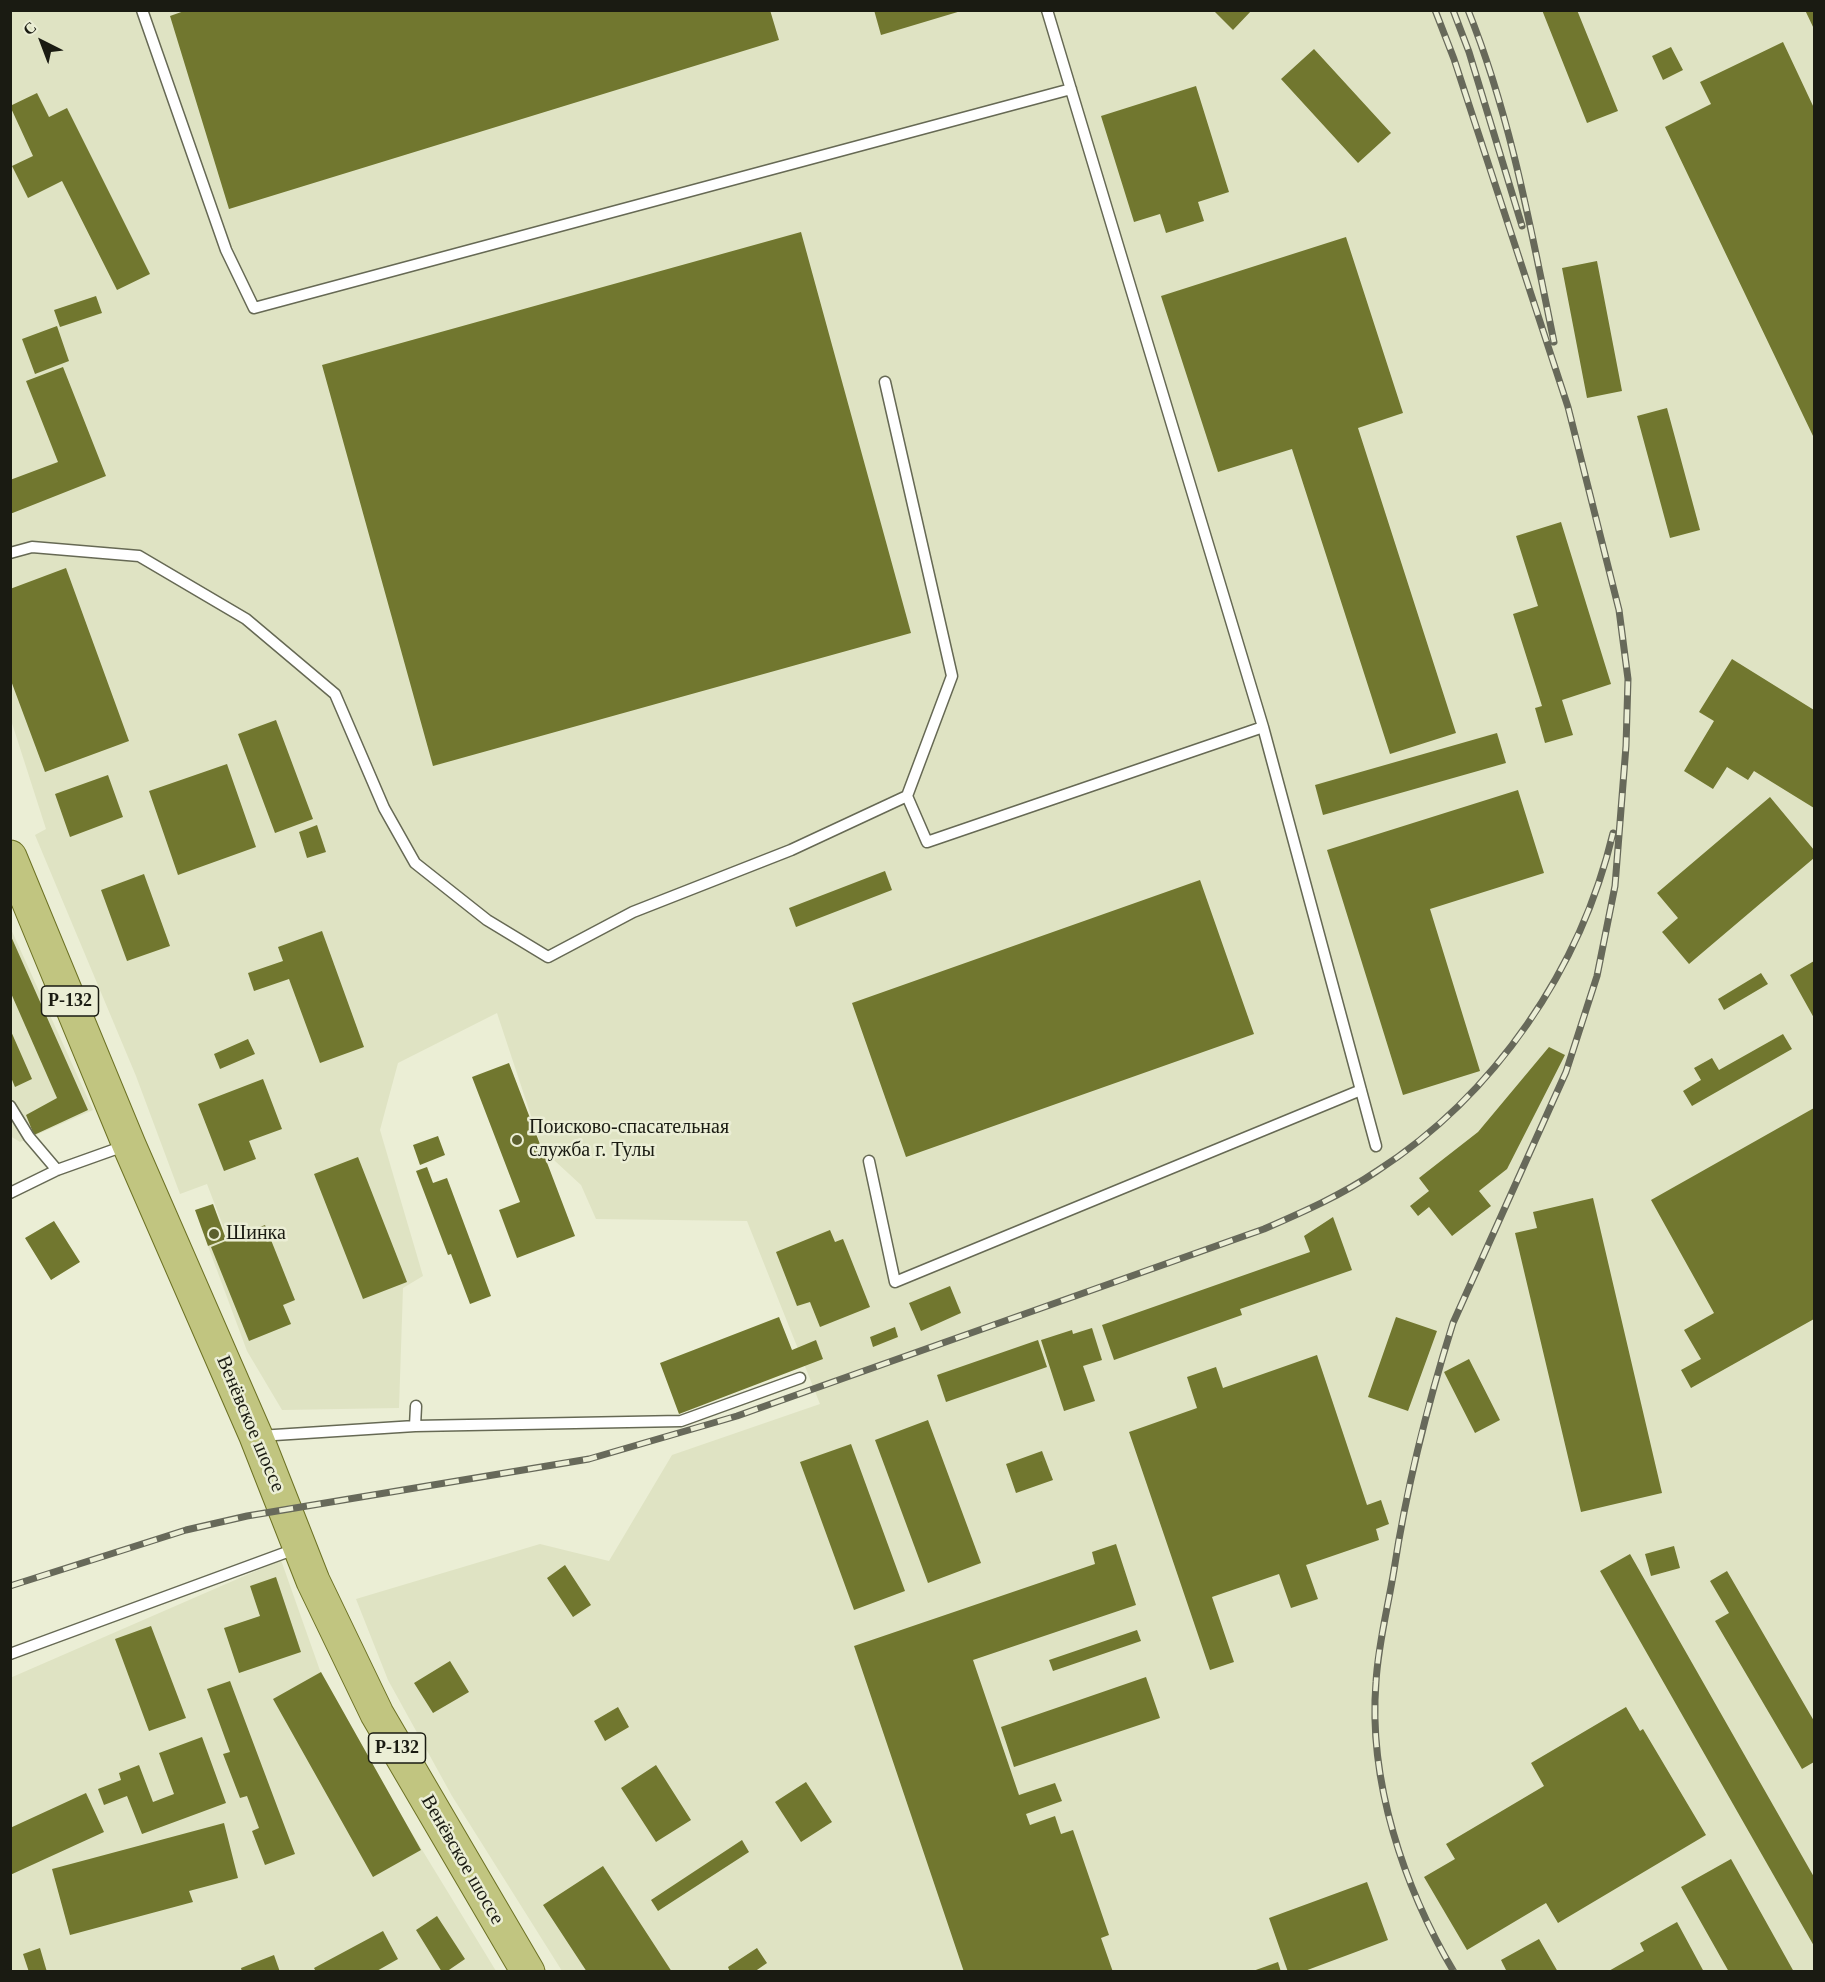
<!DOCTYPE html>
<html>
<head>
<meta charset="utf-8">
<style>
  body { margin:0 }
  #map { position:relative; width:1825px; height:1982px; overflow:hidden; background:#ebeed5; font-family:"Times New Roman",serif }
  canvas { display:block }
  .frame { position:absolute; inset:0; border:12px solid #1a1b12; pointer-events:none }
  .north { position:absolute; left:12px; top:12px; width:60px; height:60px; -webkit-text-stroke:4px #ebeed5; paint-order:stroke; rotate:318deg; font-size:16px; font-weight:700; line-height:24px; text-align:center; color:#1a1b12 }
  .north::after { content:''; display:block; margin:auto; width:21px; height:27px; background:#1a1b12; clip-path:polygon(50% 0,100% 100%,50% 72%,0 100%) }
</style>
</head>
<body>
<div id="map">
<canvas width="1825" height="1982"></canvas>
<div class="frame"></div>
<div class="north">С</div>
</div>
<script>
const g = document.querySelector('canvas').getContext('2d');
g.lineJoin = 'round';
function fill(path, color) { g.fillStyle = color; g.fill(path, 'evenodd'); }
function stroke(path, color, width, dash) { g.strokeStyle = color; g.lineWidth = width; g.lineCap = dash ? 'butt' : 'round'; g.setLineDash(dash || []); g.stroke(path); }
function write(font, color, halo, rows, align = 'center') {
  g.font = font + ' "Times New Roman",serif'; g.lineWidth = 5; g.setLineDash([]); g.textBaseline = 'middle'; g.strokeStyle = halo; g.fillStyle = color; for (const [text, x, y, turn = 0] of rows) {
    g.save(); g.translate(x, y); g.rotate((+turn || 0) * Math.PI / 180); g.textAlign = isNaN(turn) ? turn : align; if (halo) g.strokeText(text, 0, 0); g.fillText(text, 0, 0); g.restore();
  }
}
fill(new Path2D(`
  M10,11h1804v1960h-1252l-110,-175 -64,-116 -32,-81 184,-55 69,17 63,-106 148,-51 -73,-183 -151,-2 -15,-34 -39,-36 -45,-136 -99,50 -18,67 43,146 -20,12 -4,120 -117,2 -35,-59 -39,-105 20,-7 -21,-55 -27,10 -44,-118 -101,-241 11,-6 -35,-109z
  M10,927l83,183 -73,32 -10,-6z
  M281,1560l49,139 166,272h-485l-1,-293z`), '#dfe3c3');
fill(new Path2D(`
  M187,10h583l9,30 -550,169 -59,-193z
  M874,10h87v1l-80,24z
  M1213,10h39l-19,20z
  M1542,10h35l41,101 -31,12z
  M1805,10h9v19z
  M1783,42l31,66v330l-149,-311 46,-23 -11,-22z
  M1671,47l12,23 -20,10 -11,-24z
  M1314,49l77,84 -33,30 -77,-84z
  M1196,86l33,106 -31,10 6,19 -38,12 -6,-19 -26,8 -33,-106z
  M37,93l12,24 18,-9 83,166 -33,16 -55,-109 -34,17 -16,-32 21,-10 -23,-50z
  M801,232l110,401 -478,133 -111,-401z
  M1346,237l57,176 -45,15 98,305 -66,21 -98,-305 -74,23 -57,-176z
  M1597,261l25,130 -35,7 -25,-130z
  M96,296l6,17 -42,14 -6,-17z
  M57,326l12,35 -34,13 -13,-35z
  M63,367l43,109 -96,38v-34l48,-18 -32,-81z
  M1667,408l33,122 -30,8 -33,-122z
  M1561,522l50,162 -49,16 11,35 -28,8 -10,-35 7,-2 -29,-92 25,-8 -22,-70z
  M66,568l63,173 -84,31 -35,-94v-89z
  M1732,659l82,51v98l-60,-37 -6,9 -21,-13 -14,22 -29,-18 30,-50 -15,-9z
  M276,720l37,99 -38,14 -37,-99z
  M1497,733l9,30 -183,52 -8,-30z
  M227,764l29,83 -78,28 -29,-84z
  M108,775l15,42 -53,20 -15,-43z
  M1518,790l26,83 -114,36 50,162 -77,24 -76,-245z
  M1770,797l44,53v8l-125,106 -27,-32 16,-14 -21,-25z
  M317,825l9,27 -19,6 -8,-26z
  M885,871l7,19 -96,37 -7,-19z
  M144,874l26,72 -43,15 -26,-71z
  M1200,880l54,154 -348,123 -54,-154z
  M322,931l42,116 -44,16 -31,-84 -35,12 -6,-18 35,-12 -5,-14z
  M10,934l78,176 -54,25 -8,-20 31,-17 -47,-107z
  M1814,961v57l-24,-43z
  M1761,973l7,11 -44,26 -6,-11z
  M10,1029l22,50 -17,8 -5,-12z
  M1783,1034l9,15 -100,57 -9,-15 18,-11 -7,-12 18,-10 7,12z
  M248,1039l7,15 -35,15 -6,-15z
  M1549,1047l16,8 -58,114 -28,22 12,15 -39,30 -23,-29 -11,9 -8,-10 19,-15 -10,-13 59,-46z
  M509,1063l66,173 -58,22 -18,-48 21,-8 -48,-125z
  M263,1079l19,50 -33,12 7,18 -32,12 -26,-67z
  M1814,1108v211l-123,69 -10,-18 20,-11 -17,-29 30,-17 -63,-113z
  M438,1136l7,19 -25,10 -7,-20z
  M358,1157l49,125 -44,17 -49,-125z
  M427,1167l6,16 14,-5 44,118 -21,8 -19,-50 -3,1 -32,-84z
  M1593,1198l69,295 -81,19 -66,-279 22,-5 -4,-16z
  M213,1204l13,35 -18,7 -13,-36z
  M1333,1217l19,53 -112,39 2,6 -128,45 -12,-35 208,-73 -6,-16z
  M54,1221l26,41 -29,18 -26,-42z
  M265,1225l30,75 -12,5 8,19 -42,17 -38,-94z
  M830,1230l5,12 8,-3 27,68 -50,20 -10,-25 -13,4 -21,-54z
  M950,1286l11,27 -40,18 -12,-28z
  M779,1317l13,33 24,-10 7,19 -144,55 -19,-51z
  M1396,1317l41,14 -29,80 -40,-14z
  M895,1327l3,10 -25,10 -3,-10z
  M1092,1328l10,32 -19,6 12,35 -31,10 -23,-71 31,-10 1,4z
  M1038,1340l9,27 -101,35 -9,-27z
  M1317,1355l50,150 14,-5 8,24 -13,5 3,11 -73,25 12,34 -27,9 -12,-34 -67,23 22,65 -24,8 -81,-238 68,-24 -10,-31 29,-10 7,21z
  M1469,1359l31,61 -25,13 -31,-61z
  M928,1420l53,143 -53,20 -53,-143z
  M851,1444l54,147 -51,19 -54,-148z
  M1042,1451l11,29 -37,13 -10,-29z
  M1116,1544l20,61 -163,55 46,135 36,-12 7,18 -36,13 4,11 25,-9 6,18 12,-4 36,105 -8,3 12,34h-149l-110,-326 241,-82 -3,-12z
  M1674,1546l6,22 -29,8 -6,-22z
  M1630,1554l184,323v69l-214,-375z
  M565,1565l26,40 -18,12 -26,-39z
  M1727,1571l87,150v41l-12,7 -87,-148 14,-8 -19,-32z
  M276,1577l25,75 -62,21 -15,-45 36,-12 -10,-30z
  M151,1626l35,92 -37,13 -34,-92z
  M1137,1630l4,11 -88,30 -4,-11z
  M450,1661l19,31 -36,21 -19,-30z
  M321,1672l100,178 -48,27 -100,-178z
  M1146,1677l14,41 -146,49 -13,-40z
  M230,1681l65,173 -30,11 -13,-34 7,-3 -12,-32 -7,2 -17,-44 7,-2 -23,-63z
  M618,1707l11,20 -24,14 -11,-20z
  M1626,1707l14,24 3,-2 63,106 -148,88 -12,-20 -79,47 -43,-73 31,-18 -9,-15 98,-58 -13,-23z
  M202,1737l24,66 -84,31 -15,-38 -23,9 -6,-16 23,-9 -2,-7 20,-8 14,37 21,-8 -15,-41z
  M656,1765l35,55 -35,22 -35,-54z
  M806,1782l26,40 -31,20 -26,-40z
  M86,1793l18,39 -94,43v-47z
  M224,1823l14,55 -49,13 4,11 -123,33 -18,-66z
  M742,1840l7,12 -91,59 -7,-11z
  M1731,1859l63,113h-65l-48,-85z
  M603,1866l69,106h-85l-44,-67z
  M1367,1882l21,58 -86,32h-14l-19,-54z
  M437,1916l28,43 -19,13h-4l-26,-42z
  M1677,1922l27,50h-97l37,-21 -4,-8z
  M383,1931l15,28 -23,13h-59l-2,-4z
  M1539,1939l19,33h-51l-6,-12z
  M40,1948l7,24h-18l-6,-18z
  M757,1948l10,15 -13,9h-24l-2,-5z
  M274,1955l6,17h-38l-1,-4z
  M1278,1962l3,10h-28v-1z`), '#71772f');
const service = new Path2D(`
  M142,10l84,240 28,58 817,-219
  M885,382l67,294 -45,120
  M10,553l22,-6 107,9 107,63 89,75 49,114 31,55 72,57 61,37 85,-45 158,-62 116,-54 20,46 336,-115 -216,-717
  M1263,727l113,419
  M10,1106l19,31 28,33
  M869,1161l26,121 466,-192
  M10,1193l47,-23 70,-25
  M415,1426l1,-20
  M259,1436l156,-10 266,-5 119,-43
  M10,1654l288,-106`);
const primary = new Path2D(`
  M10,857l119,288 127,291 57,145 64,133 151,258`);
stroke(service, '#666954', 13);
stroke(primary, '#6c7123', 35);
stroke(service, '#fff', 10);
stroke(primary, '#c1c580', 33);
const rail = new Path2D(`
  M1435,10l19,49 114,348 51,203 9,69 -2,67 -11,140 -18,90 -31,96 -113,251c-26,83 -46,161 -59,247 -6,37 -16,75 -18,112 -8,99 28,206 78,290
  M1453,10l16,42 53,174
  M1468,10c43,107 63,220 86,332
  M10,1586l176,-56 61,-14 342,-57 148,-43 527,-187c39,-17 78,-34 113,-58 118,-76 204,-203 236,-338`);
stroke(rail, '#67695a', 7);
stroke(rail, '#ebeed5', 4.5, [14]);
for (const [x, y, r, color] of [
  [517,1140,6,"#5c602e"],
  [214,1234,6,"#5c602e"]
]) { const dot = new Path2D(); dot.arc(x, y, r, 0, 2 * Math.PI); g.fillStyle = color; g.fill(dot); stroke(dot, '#ebeed5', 2); }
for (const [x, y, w] of [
  [70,1001,57],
  [397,1748,57]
]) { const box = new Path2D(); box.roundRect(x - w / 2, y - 15, w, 30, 4.5); g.fillStyle = '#ebeed5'; g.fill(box); stroke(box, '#1a1b12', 1.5); }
write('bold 18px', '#1a1b12', null, [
  ["Р-132",70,1001],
  ["Р-132",397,1748]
]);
write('20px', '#1a1b12', '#ebeed5', [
  ["Поисково-спасательная",529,1128],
  ["служба г. Тулы",529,1151],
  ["Шинка",226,1234]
], 'left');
write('20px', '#1a1b12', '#ebeed5', [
  ["Венёвское шоссе",250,1424,67],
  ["Венёвское шоссе",462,1860,60]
]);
</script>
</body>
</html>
